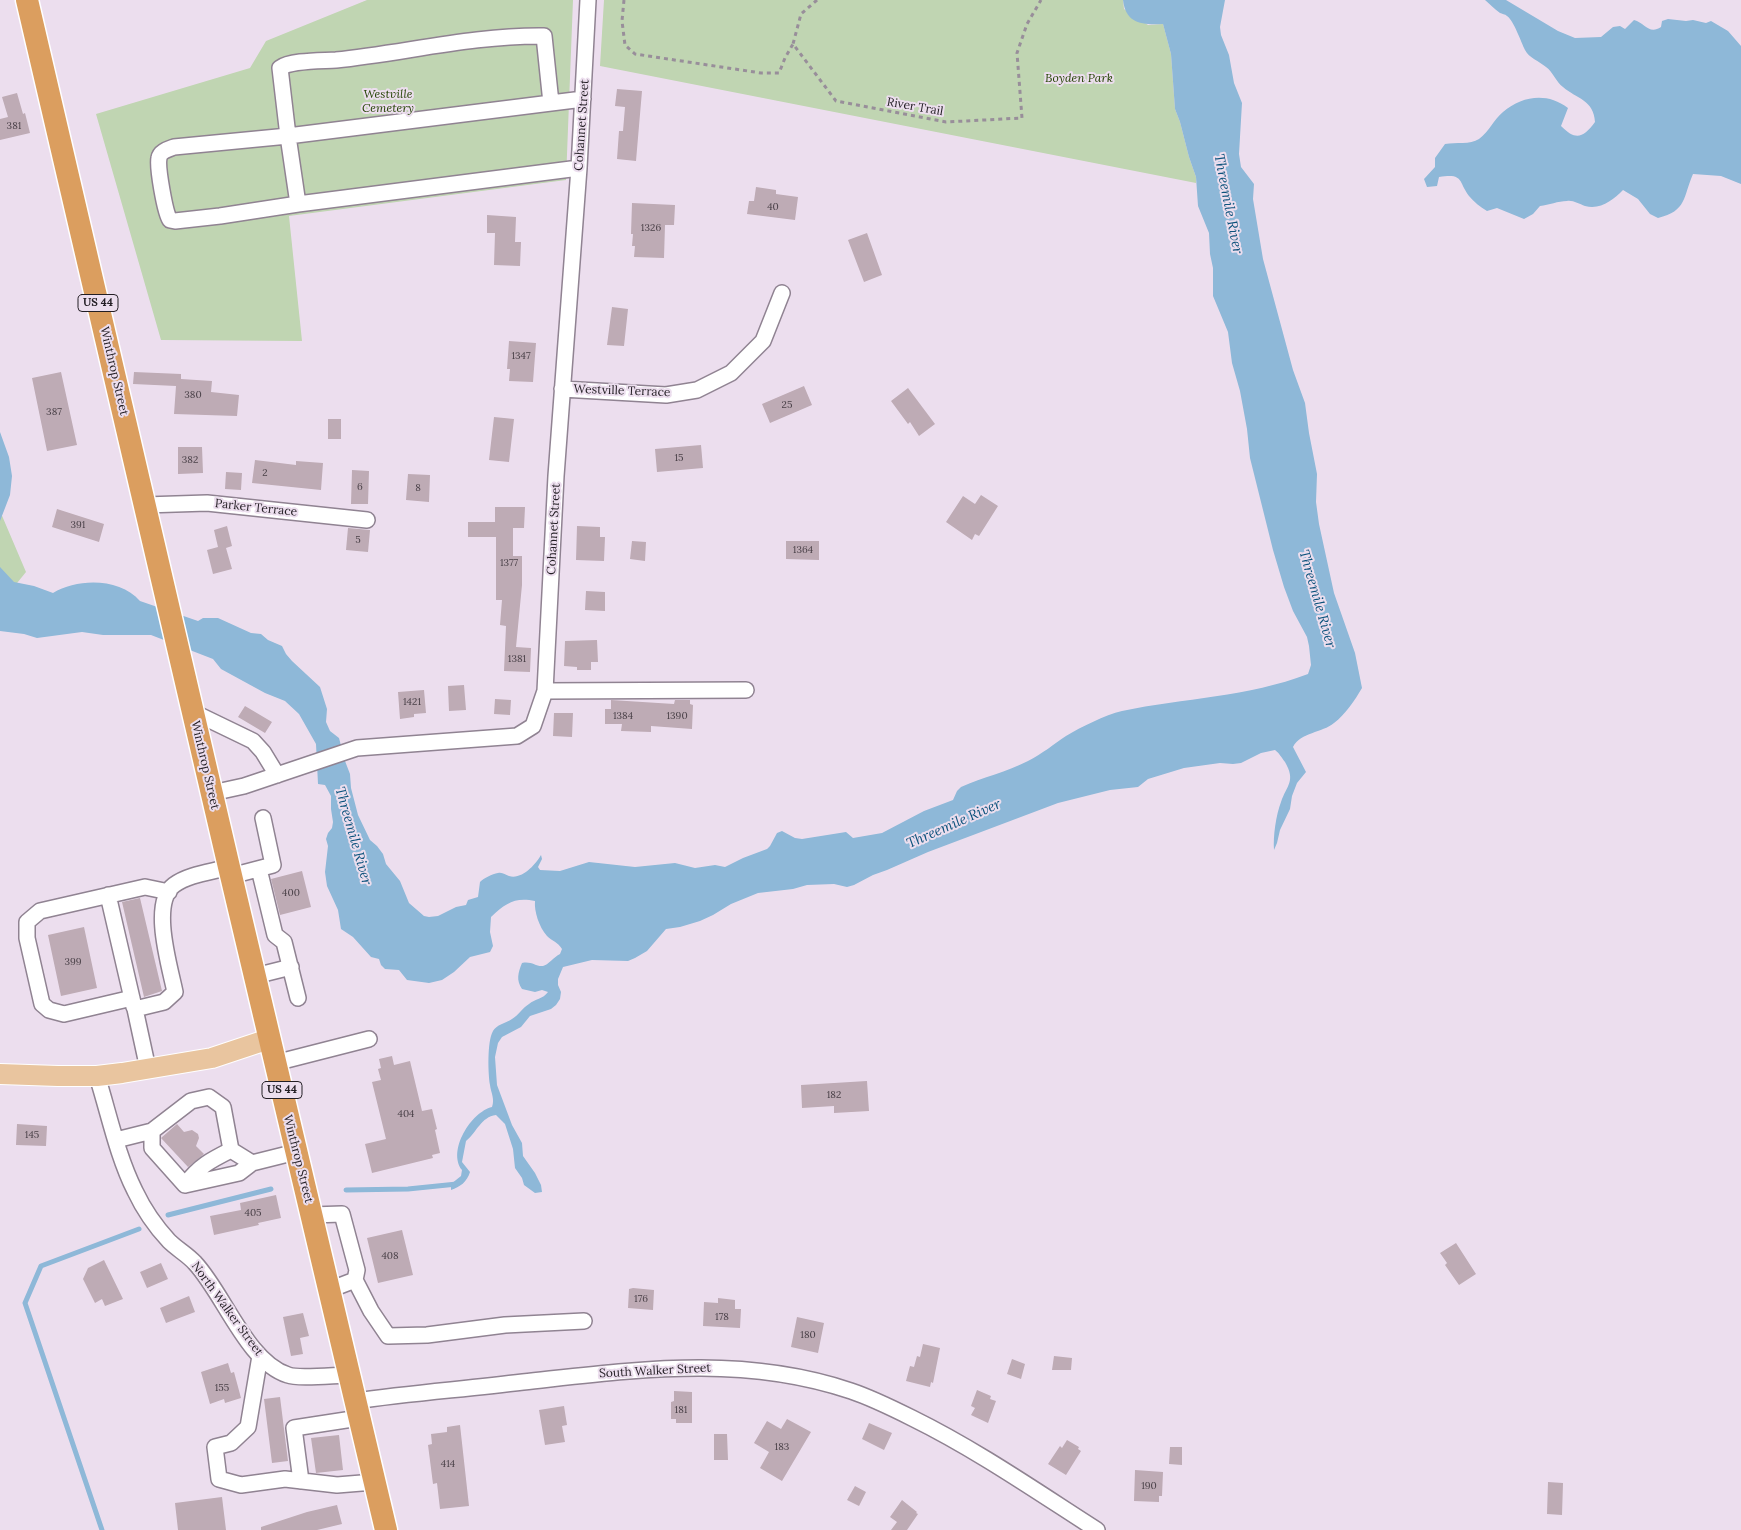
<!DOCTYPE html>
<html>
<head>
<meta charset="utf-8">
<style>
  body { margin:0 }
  canvas { display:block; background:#ecdeee }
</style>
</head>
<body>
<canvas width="1741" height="1530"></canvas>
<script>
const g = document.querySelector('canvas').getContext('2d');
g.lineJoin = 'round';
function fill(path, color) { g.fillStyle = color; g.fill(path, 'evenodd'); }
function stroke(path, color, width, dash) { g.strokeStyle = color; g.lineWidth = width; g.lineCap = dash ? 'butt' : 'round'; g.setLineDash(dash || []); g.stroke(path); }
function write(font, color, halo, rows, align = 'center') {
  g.font = font + ' Lora,serif'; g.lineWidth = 4; g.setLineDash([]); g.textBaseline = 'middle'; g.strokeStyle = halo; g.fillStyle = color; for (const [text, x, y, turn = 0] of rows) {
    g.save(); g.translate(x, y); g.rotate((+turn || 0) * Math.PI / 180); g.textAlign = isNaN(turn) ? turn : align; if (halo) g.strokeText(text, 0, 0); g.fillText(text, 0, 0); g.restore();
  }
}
fill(new Path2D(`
  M367,0h206l-7,180 -277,36 13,125 -141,-1 -65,-226 154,-46 16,-27z
  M604,0h519l1,9 24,16 15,-1 8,30 4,55 5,13 9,35 7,20v6l-596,-117z
  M0,511l26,61 -26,32z`), '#c0d5b2');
fill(new Path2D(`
  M1123,0h102l-5,27 1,8 8,20 5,28 8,20 -3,51 2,13 13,17 -1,15 10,60 30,111 12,33 4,30 8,41 -1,28 3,22 15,69 21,60 7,35c-7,12 -17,27 -28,35 -12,10 -33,9 -41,24l13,25 -9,11 -5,13 -2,13 -10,21 -3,13 -3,7c-1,-14 2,-35 7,-48 6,-17 15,-21 4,-40 -4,-5 -5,-8 -10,-12l-14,3 -20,10 -8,1 -13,-1 -36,5 -36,11 -10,8 -28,3 -52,13 -130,49 -41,18 -14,5 -19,10 -7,2 -13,-3 -27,1 -14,4 -35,4 -27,11 -18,11 -13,6 -20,6 -14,2 -19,22 -12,7 -7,3 -36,-1 -29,7 -5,12v6l3,7 -1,7 -4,6 -5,4 -21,7 -9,11 -19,10 -4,6 -3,14 2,28 15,40 10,18 1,13 12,17 6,12 1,7 -7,1 -11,-8 -2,-7 -7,-10 -2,-19 -8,-25 -9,-9c-15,2 -19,17 -30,26l-4,21 8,10c-3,10 -10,15 -19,18v-6l10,-8 1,-6c-15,-19 9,-58 30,-63 3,-8 -1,-14 -2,-22 -2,-11 -3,-44 3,-54 3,-6 13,-8 19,-12 7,-4 10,-11 17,-15 6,-5 14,-5 19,-12l-6,-2 -7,2 -13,-3c-6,-9 -4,-16 0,-26 10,-2 14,4 21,3 5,-1 11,-9 17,-12l2,-5c-4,-7 -10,-8 -15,-13 -8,-9 -13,-25 -12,-35 -20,-4 -29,2 -44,16l-1,15 3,14 -3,6 -20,5 -16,15 -12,8 -13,3 -22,-3 -8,-10 -14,-1 -4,-4 -2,-6 -8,-2 -18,-20 -12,-8 -3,-19 -11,-24 -2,-14 3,-26 -2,-7 2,-6 4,-5 1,-6 -2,-13v-13l-6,-11 -7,-1 -2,-40 -17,-30 -14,-13 -20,-8 -44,-24 -8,-10 -62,-24h-48l-21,-3 -45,6 -13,-4 -24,-3v-64l14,15 20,4 19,7c25,-15 67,-15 87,8l58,20 5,-3h15l33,15 10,1 7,6 14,6 4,8 6,7 28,26 7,22 -1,13 4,9 9,7 6,23 5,13 1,14 7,27 12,25 7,6 6,8 3,10 14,17 9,22 15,13 5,1 9,-1 18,-9 10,-2 2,-5 10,-3 2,-15c4,-4 12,-8 18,-9 5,-1 7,2 11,3 13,4 27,-12 32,-21l1,4 -4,8 2,3 20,1 29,-9 46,5 40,-4 20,5 20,-3 10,2 18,-9 24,-9 3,-3 7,-13 5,-2 13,7 7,1 44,-7 7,6 29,-5 42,-22 29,-11 4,-9 4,-4c22,-10 46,-15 67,-26 14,-7 26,-17 38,-25 15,-9 39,-21 56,-25 62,-13 126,-14 186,-37l3,-9 -2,-19 -2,-9 -14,-26 -9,-24 -11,-37 -23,-92 -3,-29 -7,-38 -8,-28 -4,-31 -15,-36v-28l-3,-14 -1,-21 -11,-27 -2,-29 -7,-20 -9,-35 -5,-13 -4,-55 -8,-30c-21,1 -37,0 -40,-24z
  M1485,0h21l52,31 17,7 26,-1 12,-10 7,-1 5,3 9,-9c11,3 15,15 27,7l1,-6 6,-2 18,2 7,-1 13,3 5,-2 17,10 13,15v138l-20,-8 -28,-2c-10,23 -6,37 -35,44l-8,-4 -12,-15 -15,-9c-10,10 -22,20 -38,16 -6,-2 -12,-6 -18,-5 -9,0 -18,4 -27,5l-7,8 -9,5 -27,-11 -10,3c-7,-4 -13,-9 -18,-15 -11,-15 -5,-23 -30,-19l-2,9 -10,1 -3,-8 11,-12v-9l10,-14c11,-2 25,1 34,-5 10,-7 15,-20 24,-27 19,-16 44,-20 65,-4l-7,18c15,15 22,12 34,-4 -1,-22 -18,-23 -32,-35 -7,-5 -10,-15 -17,-20 -7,-6 -17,-9 -21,-17 -4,-8 -11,-29 -18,-34 -2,-2 -5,-2 -7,-3 -6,-4 -10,-9 -15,-13z
  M0,432l9,25 3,19 -2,19 -10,26z`), '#8eb8d8');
stroke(new Path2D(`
  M346,1190l62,-1 49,-5
  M168,1215l103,-26
  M102,1530l-77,-227 16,-37 98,-37`), '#8eb8d8', 5);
fill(new Path2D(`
  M617,89l25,2 -6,70 -19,-2 2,-28h4l2,-24 -10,-1z
  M17,93l6,21 2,-1 5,20 -30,7v-21l8,-2 -6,-20z
  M756,187l20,3v4l22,3 -3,23 -48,-6 2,-13h5z
  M632,203l43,2 -1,20h-9l-1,33 -30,-1 1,-11h-3l1,-12h-2z
  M487,215l29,2 -1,25h6l-1,24 -26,-1 1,-32h-8z
  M867,233l15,42 -18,7 -16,-42z
  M612,307l16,2 -4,37 -17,-1z
  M509,341l27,2 -3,39 -24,-1 1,-12h-3z
  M61,372l16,73 -30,6 -15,-73z
  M134,372l47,2v5l31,2 -1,11 28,3 -2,21 -63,-2 2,-28 -43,-2z
  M804,386l8,19 -42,18 -8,-19z
  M908,388l27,36 -16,12 -9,-14 -2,2 -17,-23z
  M494,417l20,2 -5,43 -20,-2z
  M328,419h13v20h-13z
  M701,445l2,23 -46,4 -2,-23z
  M178,447h24l1,26 -25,1z
  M255,460l41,5v-4l27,2 -2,27 -69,-7z
  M352,470l17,1 -1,33h-17z
  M226,472l16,1 -1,17 -16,-1z
  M408,474l22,1 -1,27 -23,-2z
  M981,495l17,11 -19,30 -4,-2 -3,6 -26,-18 17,-26 12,8z
  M495,507h30l-1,21h-11v28h9v29l-6,62 15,1 -1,24 -26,-1 2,-45 -6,-1 2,-25h-6v-63h-28v-15h27z
  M57,509l47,15 -5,18 -47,-15z
  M227,526l5,20 -6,2 6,21 -19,5 -6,-24 11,-3 -4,-17z
  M577,526l23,1v10h5l-1,24 -28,-1z
  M348,528l22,2 -2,22 -22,-2z
  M632,541l14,1 -1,19 -15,-2z
  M786,541h33v19l-33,-1z
  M586,591l19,1v19l-20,-1z
  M597,640l1,22h-7v8h-14v-3l-13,-1 1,-25z
  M464,685l2,25 -17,1 -1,-25z
  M424,690l2,23 -12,1v3l-14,2 -2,-27z
  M495,699l16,1 -1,15 -16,-1z
  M611,700l63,4 1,-4h15v4l3,1 -1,24 -41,-3v6l-30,-1 1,-7h-17v-15h6z
  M245,706l27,16 -7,11 -27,-16z
  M554,713h19l-1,24 -19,-1z
  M302,871l9,36 -31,8 -9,-36z
  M140,898l22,93 -18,6 -22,-95z
  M84,927l13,61 -36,8 -13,-61z
  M392,1056l2,9 16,-4 12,50 10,-2 5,20 -2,1 5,23 -8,2 1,3 -61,15 -7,-29 21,-5 -14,-57 9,-2 -3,-11 3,-1 -2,-9z
  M867,1081l2,30 -35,2v-7l-32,2 -1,-23z
  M17,1124l30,2 -1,20 -30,-1z
  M177,1124l7,8 8,-2 6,4 1,4 -3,8 8,8 -16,13 -27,-29z
  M276,1195l5,23 -23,5 1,2 -45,10 -4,-19 31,-6 -1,-7z
  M402,1230l11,45 -35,8 -11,-45z
  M1456,1243l20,31 -17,11 -14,-20 2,-2 -7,-10z
  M104,1260l19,39 -18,7 -3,-7 -7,4 -12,-24 5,-11z
  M161,1263l7,16 -21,9 -7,-16z
  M633,1288l21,2 -1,20 -25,-2 1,-19z
  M189,1296l6,16 -29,11 -6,-15z
  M718,1298l17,2v9h6l-1,19 -37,-2 1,-24 14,1z
  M303,1313l6,23 -9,2 3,16 -12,2 -8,-39z
  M797,1317l27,6 -6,30 -27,-6z
  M923,1344l17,4 -7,35 -2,-1 -1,5 -24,-6 4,-15 4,1 3,-11 3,1z
  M1054,1356l18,2 -1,12h-19z
  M1012,1359l13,5 -4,15 -14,-5z
  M228,1363l3,10 3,-1 7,26 -16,5 -1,-4 -14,5 -9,-32z
  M977,1390l14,6 -1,3 6,2 -8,22 -17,-8 4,-7 -4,-2z
  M674,1391l18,1v31h-16v-4h-5v-17l3,-1z
  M280,1397l8,64 -16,2 -8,-64z
  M564,1406l3,19 -5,1 3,16 -20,3 -6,-35z
  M787,1419l24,13 -29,49 -22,-13 9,-16 -15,-9 13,-22 14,8z
  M869,1423l23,10 -8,17 -22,-11z
  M460,1425l9,81 -29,3 -3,-26 -4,1 -5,-39 4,-1 -1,-10 16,-2v-5z
  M714,1434h13l1,26h-14z
  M339,1435l4,35 -27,3 -5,-35z
  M1067,1440l12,7 -1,2 3,2 -15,24 -18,-11 12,-18 2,2z
  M1170,1447h12v18l-13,-1z
  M1135,1470l28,2 -1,24h-3v6l-25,-1z
  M1548,1482l15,1 -1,32 -15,-1z
  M855,1486l11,6 -7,14 -12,-6z
  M222,1497l4,33h-48l-3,-27z
  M902,1500l15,12 -1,1 2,1 -11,16h-16l6,-8 -7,-5z
  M337,1505l5,19 -25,6h-56v-3l46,-15z`), '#beabb5');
const minor = new Path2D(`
  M551,103l-263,33 -8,-68c11,-8 42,-7 56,-8 68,-7 139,-25 208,-24l7,67 32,-4
  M288,136l10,68 -78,12 -45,5 -5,-1c-5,-7 -13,-53 -11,-62 1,-7 10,-9 15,-11z
  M298,204l281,-36
  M562,389l104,6 31,-5 34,-17 32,-32 19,-48
  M145,505l62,-2 160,17
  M545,691l201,-1
  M193,712l60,29 10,11 14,23
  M212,793l32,-7 113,-38 160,-12 16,-10 12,-35 11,-215 23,-308 9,-168
  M259,869l16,66 9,7 14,56
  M231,876l42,-11 -10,-47
  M108,895l26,112
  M255,976l36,-9
  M132,998l-68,16 -15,-4 -7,-6 -15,-66v-16l13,-11 105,-24 24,5
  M275,1063l94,-24
  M148,1069l-13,-60 29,-7 11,-10c-5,-25 -25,-89 -1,-107 15,-11 38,-13 55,-18
  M97,1076c12,38 20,79 38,115 8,17 21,36 34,50 8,8 19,14 26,22 29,31 52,99 93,112 10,4 48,0 61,0
  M152,1131v17l33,37 54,-12 13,-10 44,-11
  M116,1140l36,-9 39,-30 18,-4 14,10 8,43 21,13
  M185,1185c14,-19 26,-25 46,-35
  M312,1215l30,-1 15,56 -2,10 -26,10
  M355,1280l16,31 17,25 39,-1 78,-10 79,-4
  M260,1356l-12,71 -17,16 -16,4 4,32 22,6 44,-6 52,6 37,-3
  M355,1401c56,-8 112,-12 168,-19 112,-12 218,-28 328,9 21,7 41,17 61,27 65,32 124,73 185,112
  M301,1481l-7,-53 65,-10`);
const major = new Path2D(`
  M0,1074l58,2h39l25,-3 90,-15 57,-19`);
const highway = new Path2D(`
  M27,0l202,867 157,663`);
stroke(minor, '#908392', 18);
stroke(major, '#fff', 22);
stroke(highway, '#fff', 25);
stroke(new Path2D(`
  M624,0l-2,21 3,24 10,9 126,19h18l6,-15 8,-14
  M817,0l-16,14 -8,30 43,57 110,21 76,-4 -5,-65 10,-29 14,-24`), '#988e9a', 3, [4, 4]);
stroke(minor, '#fff', 15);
stroke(major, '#e9c59f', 20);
stroke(highway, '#db9e5f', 22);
write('10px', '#4a4148', null, [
  ["381",14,126],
  ["40",773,207],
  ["1326",651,228],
  ["1347",521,356],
  ["380",193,395],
  ["25",787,405],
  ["387",54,412],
  ["15",679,458],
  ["382",190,460],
  ["2",265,473],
  ["6",360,487],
  ["8",418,488],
  ["391",78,525],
  ["5",358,540],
  ["1364",803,550],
  ["1377",509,563],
  ["1381",517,659],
  ["1421",412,702],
  ["1384",623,716],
  ["1390",677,716],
  ["400",291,893],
  ["399",73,962],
  ["182",834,1095],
  ["404",406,1114],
  ["145",32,1135],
  ["405",253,1213],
  ["408",390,1256],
  ["176",641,1299],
  ["178",722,1317],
  ["180",808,1335],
  ["155",222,1388],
  ["181",681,1410],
  ["183",782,1447],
  ["414",448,1464],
  ["190",1149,1486]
]);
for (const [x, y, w] of [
  [98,303,40],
  [282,1090,40]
]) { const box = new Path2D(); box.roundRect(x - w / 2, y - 8.5, w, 17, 4); g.fillStyle = '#ecdeee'; g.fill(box); stroke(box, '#231e24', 1); }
write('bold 11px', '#231e24', null, [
  ["US 44",98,303],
  ["US 44",282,1090]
]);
write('italic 12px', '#254404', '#ecdeee', [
  ["Boyden Park",1079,79],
  ["Westville",388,95],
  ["Cemetery",388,109]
]);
write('12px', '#231e24', '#ecdeee', [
  ["River Trail",915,107,10],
  ["Cohannet Street",582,125,-86],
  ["Winthrop Street",114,371,77],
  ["Westville Terrace",622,391,2],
  ["Parker Terrace",256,508,6],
  ["Cohannet Street",554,529,-87],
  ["Winthrop Street",205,765,77],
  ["Winthrop Street",298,1159,76],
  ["North Walker Street",227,1309,54],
  ["South Walker Street",655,1371,-3]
]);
write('italic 14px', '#0c527c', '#ecdeee', [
  ["Threemile River",1228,204,79],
  ["Threemile River",1317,599,74],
  ["Threemile River",954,824,-24],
  ["Threemile River",353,836,74]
]);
</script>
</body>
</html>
